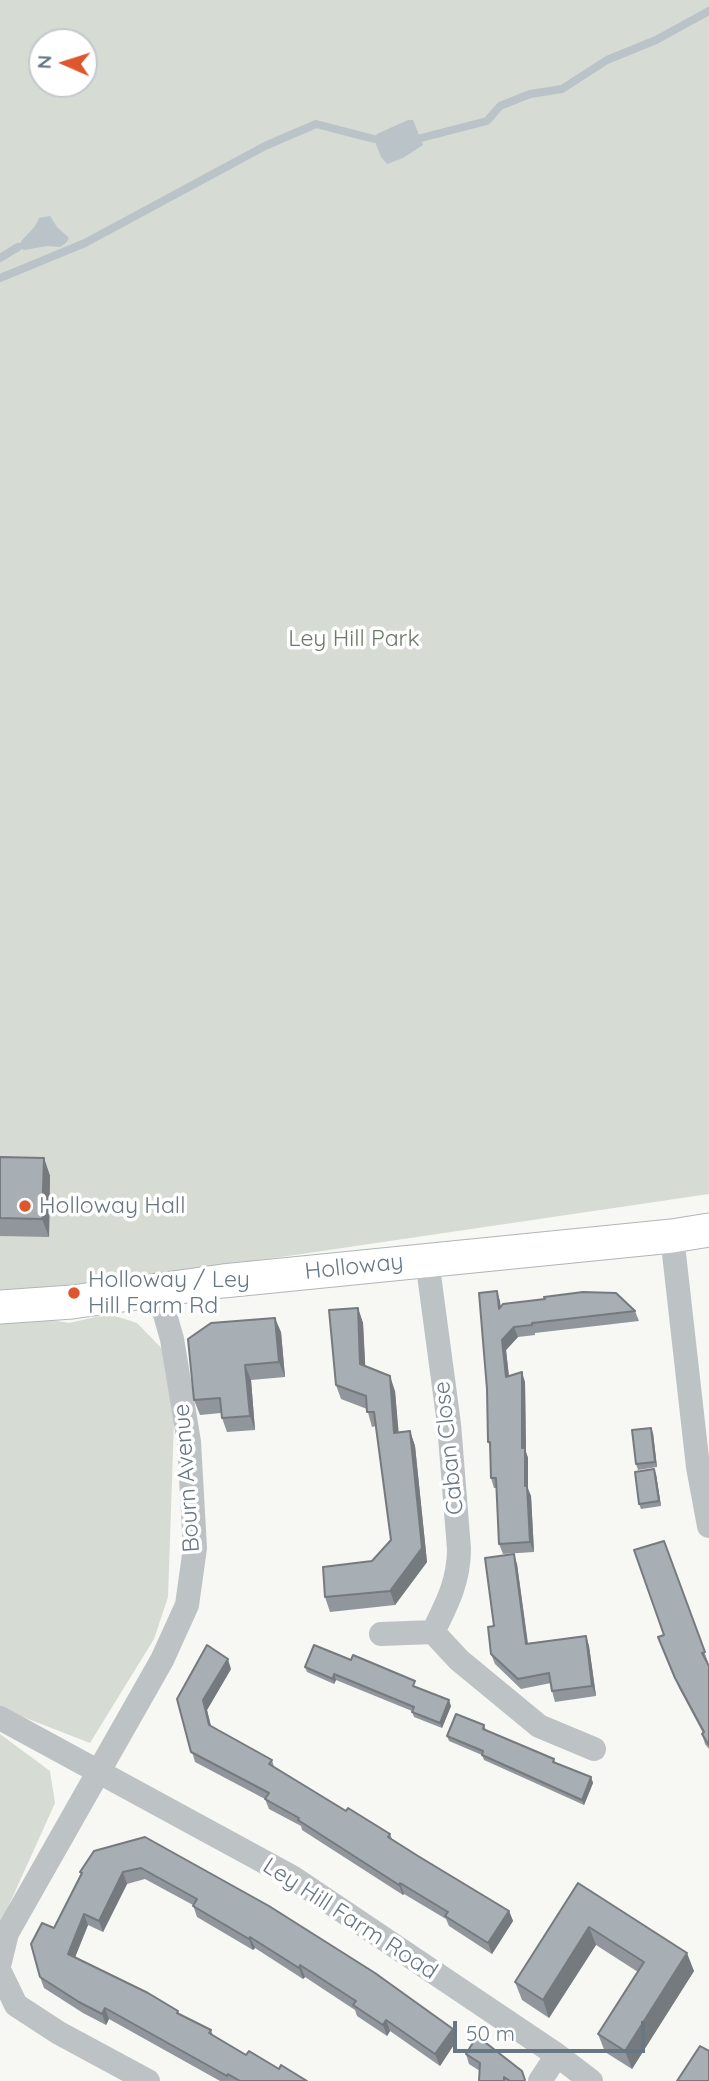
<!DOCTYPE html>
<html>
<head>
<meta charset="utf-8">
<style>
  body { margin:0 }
  #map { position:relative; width:709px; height:2081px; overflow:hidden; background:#f7f7f3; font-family:Quicksand,sans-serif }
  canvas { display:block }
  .north { position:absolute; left:28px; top:28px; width:70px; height:70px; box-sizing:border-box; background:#fff; border:2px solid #c2c9cd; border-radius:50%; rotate:273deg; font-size:19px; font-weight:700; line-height:28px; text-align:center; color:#677783 }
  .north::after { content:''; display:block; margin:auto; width:24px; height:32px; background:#dd562d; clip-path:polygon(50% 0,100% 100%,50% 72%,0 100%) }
  .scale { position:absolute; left:453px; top:2021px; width:192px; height:32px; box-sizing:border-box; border:4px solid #677783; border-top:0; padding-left:9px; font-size:21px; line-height:24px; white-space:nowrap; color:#677783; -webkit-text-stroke:5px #fff; paint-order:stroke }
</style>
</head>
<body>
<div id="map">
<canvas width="709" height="2081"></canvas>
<div class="north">N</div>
<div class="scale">50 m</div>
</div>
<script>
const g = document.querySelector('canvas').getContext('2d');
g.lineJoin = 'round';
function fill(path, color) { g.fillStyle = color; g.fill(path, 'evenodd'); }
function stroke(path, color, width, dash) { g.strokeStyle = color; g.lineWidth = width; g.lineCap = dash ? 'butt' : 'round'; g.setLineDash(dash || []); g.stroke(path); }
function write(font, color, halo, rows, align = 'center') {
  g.font = font + ' Quicksand,sans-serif'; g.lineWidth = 7; g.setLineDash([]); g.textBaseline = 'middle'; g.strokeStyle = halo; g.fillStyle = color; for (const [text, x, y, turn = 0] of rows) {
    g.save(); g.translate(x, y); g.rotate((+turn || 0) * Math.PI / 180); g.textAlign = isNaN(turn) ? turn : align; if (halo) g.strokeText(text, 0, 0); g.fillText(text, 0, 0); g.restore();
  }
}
fill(new Path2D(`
  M0,0h709v1194l-557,82 -152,16zM42,42h42v42h-42z
  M0,1311l69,12 40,-9 28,9 39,40 -8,234 -14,42 -64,104 -90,-35z
  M0,1734l50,37 5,32 -55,122z`), '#d6dbd3');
fill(new Path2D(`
  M408,120h5l10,25 -20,13 -16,6 -6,-7 -7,-18 3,-5z
  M50,216l7,11 12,11 -3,5 -6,4 -13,-1 -23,4 -6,-3c6,-12 17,-17 21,-29z`), '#b9c3c8');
stroke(new Path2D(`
  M421,138l66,-17 13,-15 30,-12 32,-5 45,-29 49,-20 53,-29
  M0,258l18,-11
  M0,278l85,-35 180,-97 51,-22 58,15`), '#b9c3c8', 8);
const secondary = new Path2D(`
  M0,1307l72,-5 151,-21 449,-45 37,-6`);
stroke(secondary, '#b0b6ba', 35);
stroke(new Path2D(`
  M672,1236l26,231 11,59
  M427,1260l22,164 10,125c0,32 -12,55 -26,83l26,28 80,66 55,23
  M381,1634l52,-2
  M0,1718l292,159 265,178 34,26
  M0,1962l7,-29 155,-273 25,-55 8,-57 -6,-106 -17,-103 -14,-49
  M0,1972l16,33 43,28 89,48
  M540,2081l17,-26`), '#bdc2c5', 24);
stroke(secondary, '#fff', 33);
fill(new Path2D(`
  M0,1157l44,1 6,18 -1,61 -49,-1z
  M497,1291l4,16 134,4 4,10 -104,12v2l-17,2 -12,13 3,26 16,6 1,70 2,6v31l3,7 3,56 -31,2 -4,-10 -2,-56h-3l-3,-10v-29l-3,-7z
  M358,1308l5,15 2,43 30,25 3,41 12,-1 5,15 12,116 -32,43 -65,7 -5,-15 47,-36 19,-21 -15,-114 -4,1 -5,-18 -26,-10 -5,-14z
  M281,1332l4,45 -34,3 4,50 -28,2 -5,-14 -1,-5 -21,2 -6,-15z
  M653,1433l4,34 -19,3 -2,-6z
  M654,1469l2,5 5,32 -20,3 -2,-5z
  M664,1541l44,121 -1,1 2,3v83l-4,-5 -3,-10 1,-1 -24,-45 -21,-51 6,-2z
  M517,1564l11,79 58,-7 3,10 7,50 -41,6 -3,-11 -1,-8 -30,6 -26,-25 -4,-10 3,-28z
  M305,1667l112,20 34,19 -9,22 -28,-11 -2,-6 -76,-31 -2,4 -27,-12z
  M231,1669l-24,41 4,16 61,34 2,7 72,44 44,23 2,5 26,17 91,55 4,10 -21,33 -43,-28 -3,-7 -42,-25 -1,1 -101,-65 -1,-4 -32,-17 -4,-10 -70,-37 -18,-63z
  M484,1725l2,5 68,29 1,4 36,14 2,6 -9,22 -100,-45 -2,-5 -33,-14 -2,-5z
  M145,1837l308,192 4,11 -17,26 -50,-35 -3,5 -30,-20 -2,-6 -50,-33 -2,2 -48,-31 -2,2 -56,-33 -4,-12 -48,-26 -18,5 -24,48 -15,-7 -13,32 104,57 32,16 2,5 33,20 61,26h-87l-111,-62 -3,6 -23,-12 -39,-25 -4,-11 14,-49 27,-54 -1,-2z
  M578,1883l116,88 -62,98 -27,-17 -7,-18 40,-62 -42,-27 -47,73 -27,-18 -7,-18z
  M466,2054l59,27h-46l1,-10 -11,-7z`), '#90969b');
fill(new Path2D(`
  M44,1158l6,18 -1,61 -7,-18z
  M497,1291l3,10 2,19 -3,-11z
  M358,1308l5,15 3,56 -6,-15z
  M275,1318l6,14 4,45 -6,-15z
  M514,1327l4,10 -12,13 4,37 -4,-10 -4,-37z
  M245,1365l6,15 4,50 -5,-14z
  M522,1372l3,10 1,70 2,6v31l3,7 3,56 -4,-10 -5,-56 -3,-38z
  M390,1376l5,15 5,56 -6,-14z
  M651,1428l2,5 4,34 -2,-5z
  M410,1431l5,15 12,116 -32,43 -5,-14z
  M654,1469l2,5 5,32 -2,-5z
  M514,1554l3,10 12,90 -3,-10z
  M586,1636l3,10 7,50 -4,-10z
  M228,1659l3,10 -24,41 6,25 -4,-10 -6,-25z
  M334,1674l2,6 -2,4 -1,-5z
  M449,1700l2,6 -9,22 -2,-5z
  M591,1777l2,6 -9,22 -2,-5z
  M123,1872l4,12 -24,48 -4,-11z
  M400,1883l4,11 -1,1 -4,-10z
  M509,1911l4,10 -21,33 -4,-11z
  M84,1914l4,11 -16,40 -4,-11z
  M589,1927l7,18 -47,73 -6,-18z
  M250,1937l5,11 -2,2 -4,-11z
  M687,1953l7,18 -62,98 -7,-18z
  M300,1965l5,12 -2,2 -4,-11z
  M105,2008l4,11 -3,6 -4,-11z
  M386,2020l4,11 -3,5 -4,-11z
  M453,2029l4,11 -17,26 -5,-12z`), '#757a7e');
const building = new Path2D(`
  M0,1157l44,1 -2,61 -42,-1z
  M497,1291l2,18 4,-5 42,-5 -1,-2 39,-5 33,1 19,18 -103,12v2l-18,2 -12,13 4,37 16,-5v76h3v38h2l3,56 -31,2 -3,-66h-5l-1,-36h-2l-1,-53 -8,-96z
  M358,1308l2,56 30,12 4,57 16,-2 12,117 -32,43 -65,6 -2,-30 49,-6 19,-21 -17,-128h-7l-1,-16 -30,-11 -7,-75z
  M275,1318l4,44 -34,3 5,51 -28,2 -2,-20 -26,2 -6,-61 23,-16z
  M651,1428l4,34 -19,2 -4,-34z
  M654,1469l5,32 -20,3 -4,-32z
  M664,1541l41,111 -3,1 7,13v79l-7,-11 2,-2 -29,-54 -17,-41 6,-2 -30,-85z
  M514,1554l12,90 60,-8 6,50 -40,5 -3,-18 -31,6 -27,-25 -3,-27 6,-1 -9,-68z
  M207,1645l21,14 -25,41 6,25 63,35 -3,4 77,47 2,-3 42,26 -2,3 30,19 91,55 -21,32 -43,-27 3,-4 -48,-29 -1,2 -101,-65 1,-2 -34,-19 4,-6 -78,-41 -14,-53z
  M314,1645l37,15 2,-5 62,26 -2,5 36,14 -9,23 -28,-11 2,-5 -80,-33 -1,5 -28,-12z
  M456,1714l28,11 -1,4 71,30 -1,3 38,15 -9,23 -100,-45 1,-4 -36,-15z
  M145,1837l124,69 106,67 78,56 -18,25 -49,-34 -3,5 -30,-20 3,-4 -56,-36 -1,3 -49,-31 -1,2 -56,-33 4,-7 -56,-31 -18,4 -24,49 -15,-7 -16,40 80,39 30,18 -1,2 34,17 -2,3 37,22 3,-4 30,18 2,-4 26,16h-67l-12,-7 -1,2 -122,-68 -3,6 -23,-12 -39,-25 -9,-33 11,-21 12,5 28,-55 -2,-1 14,-21z
  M578,1883l109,70 -62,98 -27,-17 46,-72 -55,-35 -46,73 -28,-18z
  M477,2036l45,35 3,9 -1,1h-14l-6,-4v4h-25l1,-18 -14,-9z
  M700,2046l9,5v30h-32z`);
fill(building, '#a7afb4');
stroke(building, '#757a7e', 2);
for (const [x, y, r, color] of [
  [25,1206,7,"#dd562d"],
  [74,1293,7,"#dd562d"]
]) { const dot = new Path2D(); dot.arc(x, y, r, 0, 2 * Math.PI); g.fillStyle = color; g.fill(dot); stroke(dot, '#fff', 2.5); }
write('23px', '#6a7b65', '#fff', [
  ["Ley Hill Park",354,639]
]);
write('23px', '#677783', '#fff', [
  ["Holloway Hall",39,1206],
  ["Holloway / Ley",88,1280],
  ["Hill Farm Rd",88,1306]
], 'left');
write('23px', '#677783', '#fff', [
  ["Holloway",354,1267,-6],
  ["Caban Close",449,1448,-96],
  ["Bourn Avenue",187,1478,-94],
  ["Ley Hill Farm Road",350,1919,33]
]);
</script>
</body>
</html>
